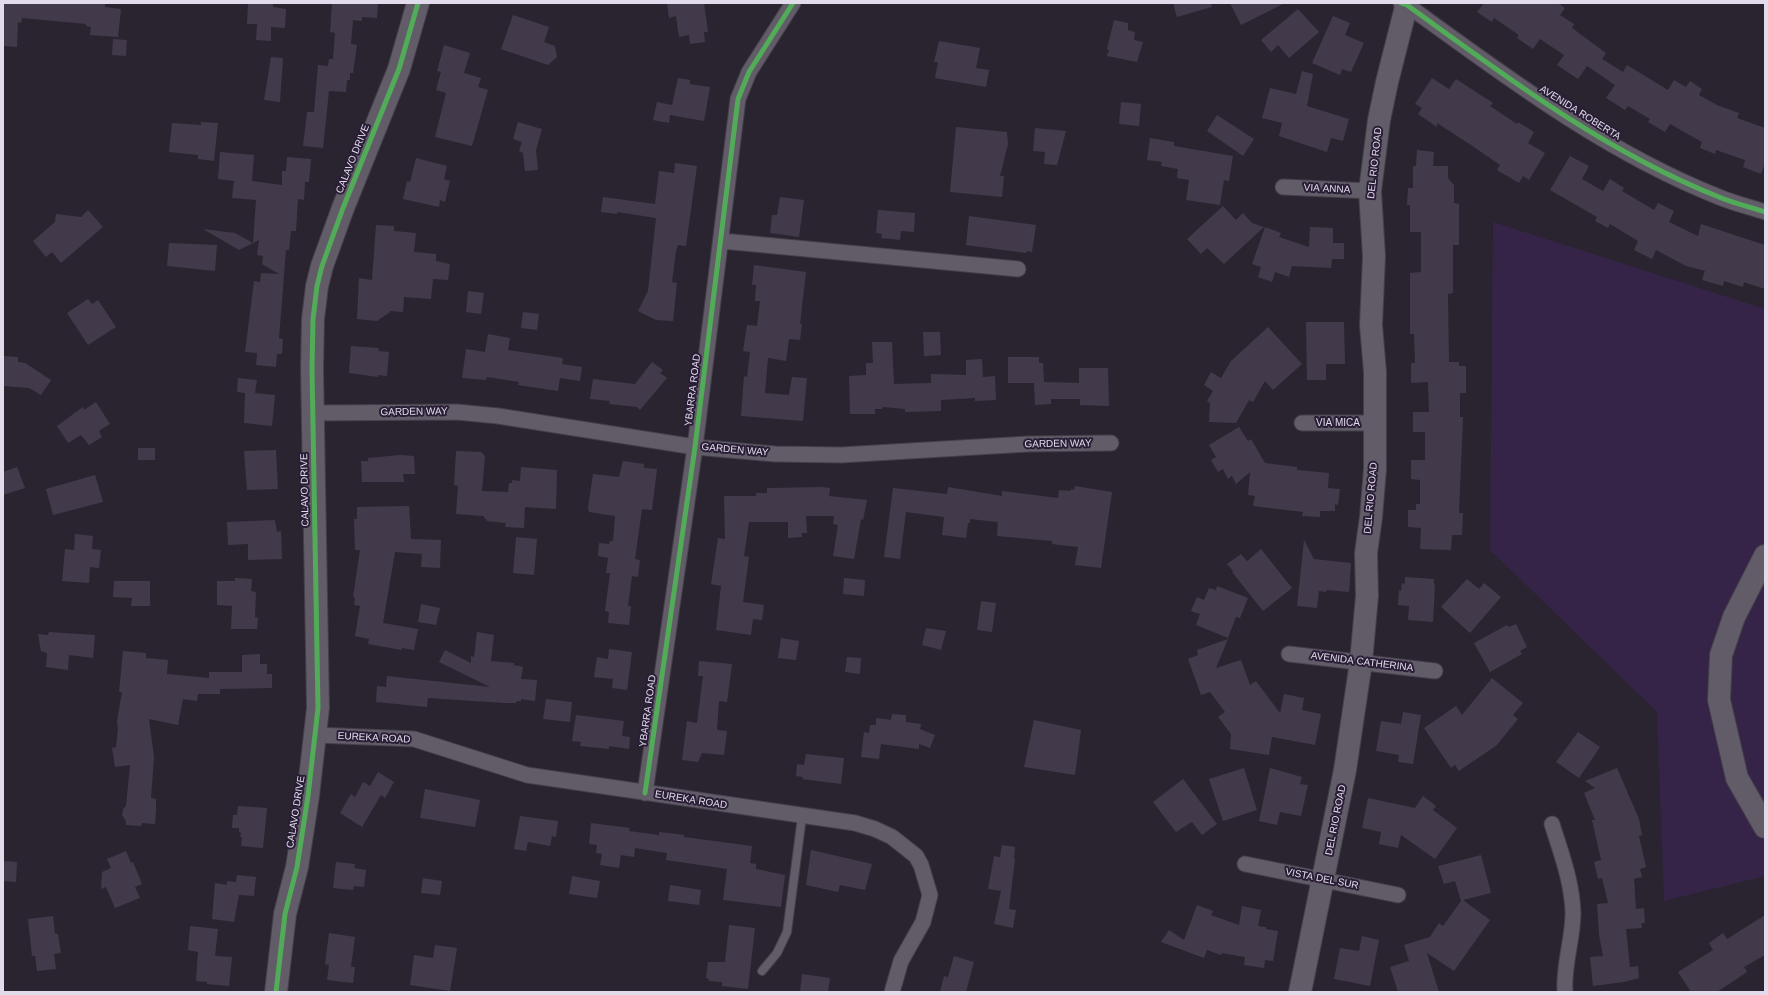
<!DOCTYPE html>
<html>
<head>
<meta charset="utf-8">
<style>
  body { margin:0 }
  #map { position:relative; width:1768px; height:995px; overflow:hidden; background:#2a2430; font-family:Arial,sans-serif }
  canvas { display:block }
  .frame { position:absolute; inset:0; border:4px solid #e2dbeb; pointer-events:none }
</style>
</head>
<body>
<div id="map">
<canvas width="1768" height="995"></canvas>
<div class="frame"></div>
</div>
<script>
const g = document.querySelector('canvas').getContext('2d');
g.lineJoin = 'round';
function fill(path, color) { g.fillStyle = color; g.fill(path, 'evenodd'); }
function stroke(path, color, width, dash) { g.strokeStyle = color; g.lineWidth = width; g.lineCap = dash ? 'butt' : 'round'; g.setLineDash(dash || []); g.stroke(path); }
function write(font, color, halo, rows, align = 'center') {
  g.font = font + ' Arial,sans-serif'; g.lineWidth = 4; g.setLineDash([]); g.textBaseline = 'middle'; g.strokeStyle = halo; g.fillStyle = color; for (const [text, x, y, turn = 0] of rows) {
    g.save(); g.translate(x, y); g.rotate((+turn || 0) * Math.PI / 180); g.textAlign = isNaN(turn) ? turn : align; if (halo) g.strokeText(text, 0, 0); g.fillText(text, 0, 0); g.restore();
  }
}
fill(new Path2D(`
  M1493,222l272,87v567l-101,25 -7,-189 -167,-162z`), '#352447');
fill(new Path2D(`
  M3,3h102v4l16,2 -3,28 -28,-2 1,-8 -5,-1v-2l-64,-6 -1,5 -3,-1 -1,25 -14,-1z
  M248,3h25v4l13,2 -1,19 -14,-1v14l-15,-1 1,-16h-10z
  M332,3h46l-1,15 -15,-1v4l-9,-1 -2,24 6,1 -4,28h-3v7h-3l-1,12 -17,-1 -6,57 -20,-2 4,-34h7l4,-47 10,1 1,-7h4l2,-26 -5,-1z
  M667,3h37l4,29h-4l1,10 -15,2 -1,-9 -10,2 -3,-21 -7,2z
  M1173,3h38l1,4 -35,10z
  M1230,3h55l-44,22z
  M1484,3h74l7,5 -5,7 14,9 -2,4 34,25 -4,6 21,13 4,-7 41,25 6,-10 12,7 4,-6 12,8 -3,6 18,10 22,8 -2,5 28,10v35l-4,11 -18,-7 2,-7 -29,-10 -1,4 -15,-6 2,-6 -32,-18 -5,8 -17,-10 2,-3 -22,-13 -3,4 -19,-12 9,-13 -28,-19 -9,13 -21,-14 7,-10 -24,-16 -7,10 -16,-11 2,-3 -25,-17 -2,4 -15,-10z
  M1298,9l21,23 -30,26 -11,-13 -7,7 -10,-12z
  M513,15l36,12 -5,15 11,4 2,11 -9,8 -47,-16z
  M1333,16l17,7 -5,12 19,8 -13,29 -9,-3 -2,6 -28,-12z
  M1114,20l14,3v7l7,2 -1,8 9,2 -6,20 -30,-6 2,-6 -2,-1z
  M113,39l14,1 -1,16 -14,-1z
  M939,41l41,7 -4,20 13,2 -3,17 -51,-9 3,-16h-4z
  M444,45l26,8 -6,20 17,5 -3,9 10,3 -16,56 -37,-9 11,-44 -10,-3 5,-18 -4,-1z
  M271,57l12,1 -3,44 -16,-2z
  M1302,71l11,3 -6,32 42,13 -6,22 -12,-3 -4,14 -48,-16 3,-13 -20,-5 8,-30 26,6z
  M678,78l12,2v4l20,3 -6,34 -34,-6 -1,8 -16,-3 4,-18 15,3z
  M1432,78l17,11 7,-10 37,24 -3,3 27,18 1,-2 16,10 -6,11 17,10 -16,27 -6,-4 -4,7 -22,-13 3,-5 -26,-18 -37,-24v4l-19,-13 4,-6 -7,-4z
  M1121,102l20,2 -2,22 -20,-2z
  M1217,115l37,24 -11,17 -36,-25z
  M201,122l17,1 -4,38 -16,-2v-4l-29,-3 3,-29 29,2z
  M518,122l24,7 -6,21 2,20 -13,1 -2,-18 -4,-2 3,-9 -9,-3z
  M956,127l51,5 1,12 -8,32h4l-2,21 -52,-5z
  M1035,128l31,3 -9,34 -13,-1 1,-12 -12,-1z
  M1150,138l24,4v4l59,10 -4,25 -5,-1 -4,25 -34,-5 3,-20 -12,-2 1,-9 -17,-3 1,-4 -15,-2z
  M1417,150l17,2 -1,14h15v12l6,7v18l5,1v41h-6v48l-5,1v2l1,66h10v4h7v27h-6v24h3l-4,96h4l-1,22h-10l-1,15 -31,-1 1,-21 -13,-1v-17h8v-6h4v-24l-9,-1v-19h14v-28h-12v-20h16l-1,-30 -17,1v-20h4l-1,-29h-4v-61l11,-1v-40h-11v-27h-3l1,-17h5v-22h3z
  M220,152l34,3 -2,26 30,4v-14h4l1,-14 24,2 -2,23h-4l-1,18 -6,-1 -2,32h-5l-2,19h-3l-7,88 4,1 -1,15h-5l-1,13 -20,-2 1,-12 -12,-1 9,-71 6,1 1,-9 18,1 -17,-10 1,-8 -6,-1 2,-15 -6,3 3,-43 -24,-2 2,-17 -16,-2z
  M1570,156l19,10 -7,13 21,12 7,-12 14,9 -2,3 32,19 4,-7 16,8 -5,11 29,14 3,-12 64,21v44l-21,-7 -1,5 -19,-6 -1,5 -21,-6 3,-9 -19,-5 -30,-16 -4,9 -18,-9 4,-9 -28,-17 -2,4 -13,-7 2,-4 -47,-27z
  M416,158l31,8 -3,13 6,2 -5,21 -5,-2 -1,7 -36,-8 4,-18 3,1z
  M675,163l22,3 -11,80 -8,-1 -2,6 -4,31 5,1 -4,38 -17,-1 -18,-9 10,-20 8,-73 -39,-6v2l-16,-2 2,-15 52,7 4,-33 15,2z
  M780,197l24,3 -5,37 -29,-4 2,-18h5z
  M1223,206l13,14 7,-7 9,10 12,4 -40,37 -17,-16 -6,6 -14,-15z
  M88,210l15,17 -42,36 -9,-11 -6,5 -13,-16 22,-19 1,-8 25,3z
  M878,210l37,3 -1,19 -13,-1 -1,9 -19,-2 1,-4 -6,-1z
  M969,216l67,9 -4,27 -5,-1 -1,2 -60,-8z
  M376,225l18,1v5l22,2 -2,19 22,2v7l14,3 -2,16 -15,-1 -2,20 -27,-2 -1,15 -13,-1v1l-13,9 -20,-2 2,-41 13,2z
  M1265,227l16,6 -2,4 30,10 1,-20 23,1v15h11v16h-12l-1,9 -39,-2 -3,11 -14,-5 -3,10 -14,-5 3,-10 -9,-3z
  M203,229l32,4 18,10 -14,7z
  M169,243l48,2 -2,26 -48,-5z
  M754,265l52,7 -6,52h2l-2,16 -11,-1 -3,22 -18,-3 -3,35 24,2 3,-18 15,1 -4,43 -62,-5 3,-40 3,1 3,-25 -7,-1 4,-26 10,1 3,-25h-5l1,-16h-4z
  M468,291l16,2 -3,21 -15,-2z
  M88,299l4,5 6,-4 18,27 -28,18 -21,-32z
  M523,312l16,2 -2,16 -16,-2z
  M1306,322h38l1,42h-19v16h-19z
  M1268,327l34,37 -29,26 -8,-9 -12,21 -4,-2 -13,23 -27,-1 1,-19 -3,-2 6,-10 -9,-6 7,-13 10,6 10,-17z
  M923,332h17l1,23 -17,1z
  M488,334l22,4 -2,12 55,8 -1,6 20,3 -2,14 -20,-3 -2,13 -40,-6 1,-3 -32,-5 -1,3 -24,-2 4,-29 19,3z
  M872,342h20l2,42 37,-1v-9l35,1v-15l16,-1 1,18 12,-1 1,24 -21,1v-3l-34,2v11l-36,1v-3l-22,-2 -1,2h-7v5h-25l-1,-38 17,-1v-12h7z
  M351,346l28,2 -1,3 11,1 -2,24 -9,-1v2l-29,-4z
  M3,356l15,1v5l7,1 26,17 -10,15 -12,-7 -26,-2z
  M1008,357h31v6h4l1,19 35,1v-15h29l1,38 -29,-1v-6h-29v5l-16,1 -1,-22h-26z
  M652,362l11,8 -3,3 7,5 -27,32 -3,-3 -28,-3 1,-3 -20,-2 3,-20 42,5z
  M238,378l19,2 -2,13 20,2 -3,31 -28,-3 1,-30 -8,-1z
  M96,402l14,22 -11,7 3,6 -13,8 -8,-10 -13,8 -11,-17 26,-19 1,3z
  M1239,427l9,14 3,-2 14,24 32,4v3l32,3 -1,15 12,1 -2,16 -3,-1v7h-15v6l-18,-1 1,-4 -50,-6 2,-10 -7,-1 2,-23 -14,12 -4,-8 -4,3 -5,-10 -5,3 -7,-12 5,-3 -7,-12z
  M138,448h17v12h-17z
  M276,450l2,39 -31,1 -3,-39z
  M456,451l25,1 4,4 -3,35 26,1 1,-9h3v-3l8,1 1,-14 36,3 -1,39 -31,-2 -1,21 -19,-1 1,-4 -19,-2 -4,-5 -27,-2 2,-28 -4,-1z
  M400,455l14,1 1,18h-12l1,8h-42l-1,-21h7v-3z
  M623,461l21,3v4l13,1 -5,41 -10,-1 -7,50 5,1 -2,17 -6,-1 -4,30h3l-2,19 -21,-2 1,-11 -4,-1 5,-38h-4l2,-15 -10,-2 1,-13 10,1 1,-3h3l2,-25 -26,-4 -1,-4 5,-34 26,3z
  M17,467l8,21 -22,7v-23z
  M95,475l8,27 -50,13 -7,-26z
  M1075,486l37,6 -11,76 -26,-3 3,-18 -26,-3v-3l-55,-5 1,-14 -28,-3v4h-2l-2,15 -24,-3 2,-18 -38,-5 -6,47 -16,-2 9,-69 54,6 1,-7 54,9v-5l56,7 1,-8 12,1v-2l3,1z
  M821,487l9,1 -1,8 38,4 -4,20 -2,-1 -7,40 -21,-3 5,-31 -5,-1 1,-8h-28l1,17h-5v4l-14,1v-16h-39l-5,34 5,1 -6,45 21,3 -2,15 -9,-1 -2,16 -35,-5 5,-44 -10,-2 7,-46 7,1 -1,-43h32v-3h11v-5h5z
  M409,506l2,33 30,1 -1,28 -19,-1 1,-13 -27,-2 -12,71 35,6 -4,21 -12,-2v2l-34,-6 1,-5 -14,-3 5,-30 -6,-1 1,-7 -2,-1 7,-47h-5l-1,-31h3v-12z
  M275,520l2,12 4,-1 1,28 -34,1v-16l-20,1 -1,-23z
  M75,534l18,2 -1,13 9,1 -2,18 -9,-1 -1,16 -27,-2 3,-32 9,1z
  M516,537l21,2 -3,36 -21,-2z
  M1304,540l10,19 37,4 -2,29 -22,-2 -1,2 -7,-1 -2,17 -20,-2z
  M1261,549l31,39 -29,23 -31,-39 1,-1 -6,-7 14,-10 6,7z
  M1405,577l29,2v5l1,1 -2,37 -25,-2 1,-14 -11,-1 1,-15 2,1 1,-8 3,1z
  M235,578l17,1 -1,12 5,1 -1,25 3,1 -1,11h-26l1,-23 -15,-1v-24h18z
  M844,578l21,2 -1,16 -21,-2z
  M1467,579l12,10 5,-6 17,14 -31,36 -29,-26z
  M114,581h36v25h-19l1,-8 -19,-1z
  M1217,586l31,12 -8,20 -4,-1 -8,21 -32,-13 4,-11 -9,-3 6,-14 7,3 5,-12 7,2z
  M981,601l15,2 -4,29 -15,-2z
  M421,604l19,4 -4,17 -18,-3z
  M1516,624l11,23 -7,4 2,3 -32,18 -16,-29 33,-18 2,2z
  M926,628l20,3 -5,19 -19,-5z
  M49,632l46,3 -2,23 -24,-3 -1,15 -22,-3 1,-14 -6,-2 -3,-17 10,1z
  M477,632l17,3 -3,26 23,2 -1,4 1,-2 9,2 -2,12 16,1 -2,21 -14,-2v2h-4l-1,2h-12l-76,-5 -1,9 -51,-5 1,-16 9,1 1,-11 103,11 -51,-25 6,-12 26,13v-7l3,1z
  M781,638l18,3 -3,19 -18,-2z
  M1228,639l-12,29 25,-8 9,25 6,-4 24,32 4,-19 20,4 -2,12 19,4 -6,31 -43,-8 -3,18 -39,-6 1,-15 -13,-17 7,-5 -15,-20 -9,3 -13,-36 10,-4 -1,-5z
  M609,649l23,3 -5,38 -15,-2 1,-9 -19,-2 3,-20 11,2z
  M123,651l23,2v5l22,2 -1,14 42,4v-6h33v-17l18,-1v10h7v10h5v14l-52,1v5h-22l-1,7 -14,-2 -5,26 -29,-6 5,38 -3,41 5,1v12l-1,13 -13,-1 -1,3 -15,-1v-4l-4,-6 1,-6 3,-3 4,-41 -15,2 -3,-19 4,-1 2,-18 -1,-8 5,-29h-3z
  M847,657l14,1 -1,16 -15,-2z
  M699,661l33,3 -5,38 -8,-1 -2,29 10,1 -3,24 -22,-2 -4,9 -16,-2 5,-39 10,2 6,-47h-5z
  M1492,678l31,25 -10,12 5,4 -21,26 -38,26 -4,-6 -4,3 -27,-40 32,-22 6,9z
  M546,699l26,3 -2,20 -27,-3z
  M1403,712l18,3 -8,49 -15,-2 1,-7 -23,-4 5,-30 20,3z
  M892,714l14,1v7l15,2 -1,5 15,6 -5,13 -11,-4v5l-38,-5 -2,15 -18,-2 3,-25 5,1 1,-8h6v-7l15,2z
  M576,715l48,6 -2,15 8,1 -1,12 -20,-3v3l-29,-3 1,-4 -9,-1z
  M1034,720l47,10 -6,45 -51,-8z
  M1578,732l22,15 -21,31 -23,-16z
  M806,754l38,4 -3,26 -39,-5 1,-2 -7,-1 1,-12 7,1z
  M1244,768l13,42 -34,11 -14,-42z
  M1270,768l32,9 -2,7 8,1 -7,31 -21,-4 -3,13 -18,-4z
  M1617,768l22,51 3,16 -3,1 7,31 -6,2 2,8 -8,2 2,30 8,-1 1,15h-4l1,5 -16,1 4,38 8,-1 1,12 -15,4 -31,4 -3,-29 13,-1 -4,-21 -2,-31 11,-1 -6,-25 -4,1 -4,-17 7,-2 -9,-40h3l-11,-27 11,-5 -10,-7z
  M378,772l16,10 -9,16 -4,-3 -19,32 -22,-14 11,-19 4,3 8,-15 7,4z
  M1183,779l34,45 -15,11 -10,-13 -16,10 -23,-30z
  M425,789l55,11 -5,27 -55,-9z
  M1423,796l13,10 -3,4 24,18 -22,31 -34,-24 -3,13 -19,-4 2,-12 -19,-4 6,-30 47,10z
  M238,806l29,2 -4,40 -22,-2 1,-9h-2l1,-4 -2,-1v-4h-7l1,-13h4z
  M520,816l38,5 -2,16 -4,-1 -2,10 -22,-4 -2,9 -12,-2z
  M591,823l39,5 -1,3 30,4v-3l10,1 15,2v2l68,9 -2,17 6,1v5l29,6 -4,32 -58,-7 4,-31 -61,-9 1,-7 -32,-5 -1,9 -13,-2 -2,13 -19,-3 2,-11 -6,-1 1,-8 -8,-1z
  M1002,845l13,2 -1,12h1l-6,50 7,1 -3,18 -19,-4 7,-33 -13,-2 6,-33 6,1z
  M811,850l61,14 -7,26 -25,-5 -2,7 -32,-7z
  M126,851l5,12 2,-1 9,22 -7,3 5,11 -25,10 -9,-21 -5,2 1,-17 9,-4 -4,-9z
  M1481,855l10,38 -28,7 27,20 -36,51 -27,-18 12,39h-41l-8,-25 19,-6 -5,-16 26,-8 9,-14 4,3 18,-25 -6,-20 -11,3 -6,-18z
  M3,861l14,1 -1,20 -13,-1z
  M336,862l19,2 -1,4 12,2 -2,17 -10,-1 -1,4 -20,-2z
  M237,875l19,2 -2,19 -15,-1 -5,27 -22,-3 3,-36 12,2v-4l9,1z
  M572,876l28,5 -3,17 -28,-4z
  M423,878l19,3 -2,14 -19,-2z
  M670,885l31,5 -2,15 -31,-4z
  M1197,905l16,6 -2,4 28,10 3,-19 19,4 -3,16 8,1v2l12,2 -5,30 -8,-1 -1,8 -20,-3 1,-8 -23,-4 -1,2 -14,-5 -3,8 -43,-16 8,-12 15,10z
  M1765,915v40l-21,12 3,5 -30,20h-26l-13,-20 35,-22 -4,-7 14,-10 4,6z
  M53,916l2,18h3l3,19 -7,1 2,15 -19,2 -2,-15h-3l-4,-37z
  M729,925l26,3 -7,61 -26,-3v-4l-13,-1v-2l-3,-1 2,-16h17z
  M190,926l28,3 -3,27 17,1 -3,29 -22,-2v-2l-11,-1 2,-29 -10,-2z
  M329,933l26,4 -4,30h4l-2,16 -26,-3 2,-15 -4,-1z
  M1362,936l17,4 -9,46 -36,-7 6,-31 19,3z
  M435,945l22,3 -7,43 -40,-6 4,-30 19,3z
  M954,956l20,6 -8,30h-26l4,-16 4,1z
  M802,974l28,4 -2,14h-28z`), '#423a4b');
const lane = new Path2D(`
  M762,971l15,-18 10,-21 15,-115`);
const street = new Path2D(`
  M1401,3l6,2c98,71 198,147 312,192 14,6 31,10 46,15
  M1283,187l87,4
  M722,241l296,28
  M313,413l144,-1 41,4 197,31 80,7 66,1 187,-11 83,-1
  M1302,423h72
  M1289,654l146,17
  M316,735l98,4 113,36 328,48 20,6 17,8 24,19 5,9 9,30 -7,27 -22,39 -9,31
  M645,793l50,-346 43,-348 11,-27 44,-69
  M1552,824c9,29 20,57 21,89 0,27 -10,52 -8,79
  M1245,864l153,31`);
const secondary = new Path2D(`
  M1765,556l-31,61 -13,38 -2,45 18,78 28,49
  M276,992l9,-78 12,-47 11,-71 10,-88 -6,-340 1,-49 4,-33 5,-20 21,-58 56,-139 19,-66
  M1300,992l45,-222 16,-108 6,-66 -1,-43 5,-36 4,-48v-97l-4,-47 3,-69 -4,-65 9,-71 8,-38 20,-79`);
stroke(lane, '#443f4a', 10);
stroke(street, '#443f4a', 17);
stroke(secondary, '#443f4a', 24);
stroke(lane, '#615c67', 8);
stroke(street, '#615c67', 15);
stroke(secondary, '#615c67', 22);
stroke(new Path2D(`
  M1401,3l6,2c98,71 198,147 312,192 14,6 31,10 46,15
  M645,793l50,-346 43,-348 11,-27 44,-69
  M276,992l9,-78 12,-47 11,-71 10,-88 -6,-340 1,-49 4,-33 5,-20 21,-58 56,-139 19,-66`), '#51ab58', 5);
write('10px', '#e2dbeb', '#291e36', [
  ["AVENIDA ROBERTA",1580,113,32],
  ["CALAVO DRIVE",353,159,-68],
  ["DEL RIO ROAD",1375,163,-84],
  ["VIA ANNA",1327,189,3],
  ["YBARRA ROAD",693,390,-83],
  ["GARDEN WAY",414,412,-1],
  ["VIA MICA",1338,423],
  ["GARDEN WAY",1058,444,-1],
  ["GARDEN WAY",735,450,5],
  ["CALAVO DRIVE",305,490,-91],
  ["DEL RIO ROAD",1371,498,-85],
  ["AVENIDA CATHERINA",1362,662,7],
  ["YBARRA ROAD",648,711,-82],
  ["EUREKA ROAD",374,738,3],
  ["EUREKA ROAD",691,800,9],
  ["CALAVO DRIVE",296,812,-81],
  ["DEL RIO ROAD",1336,820,-79],
  ["VISTA DEL SUR",1322,879,11]
]);
</script>
</body>
</html>
